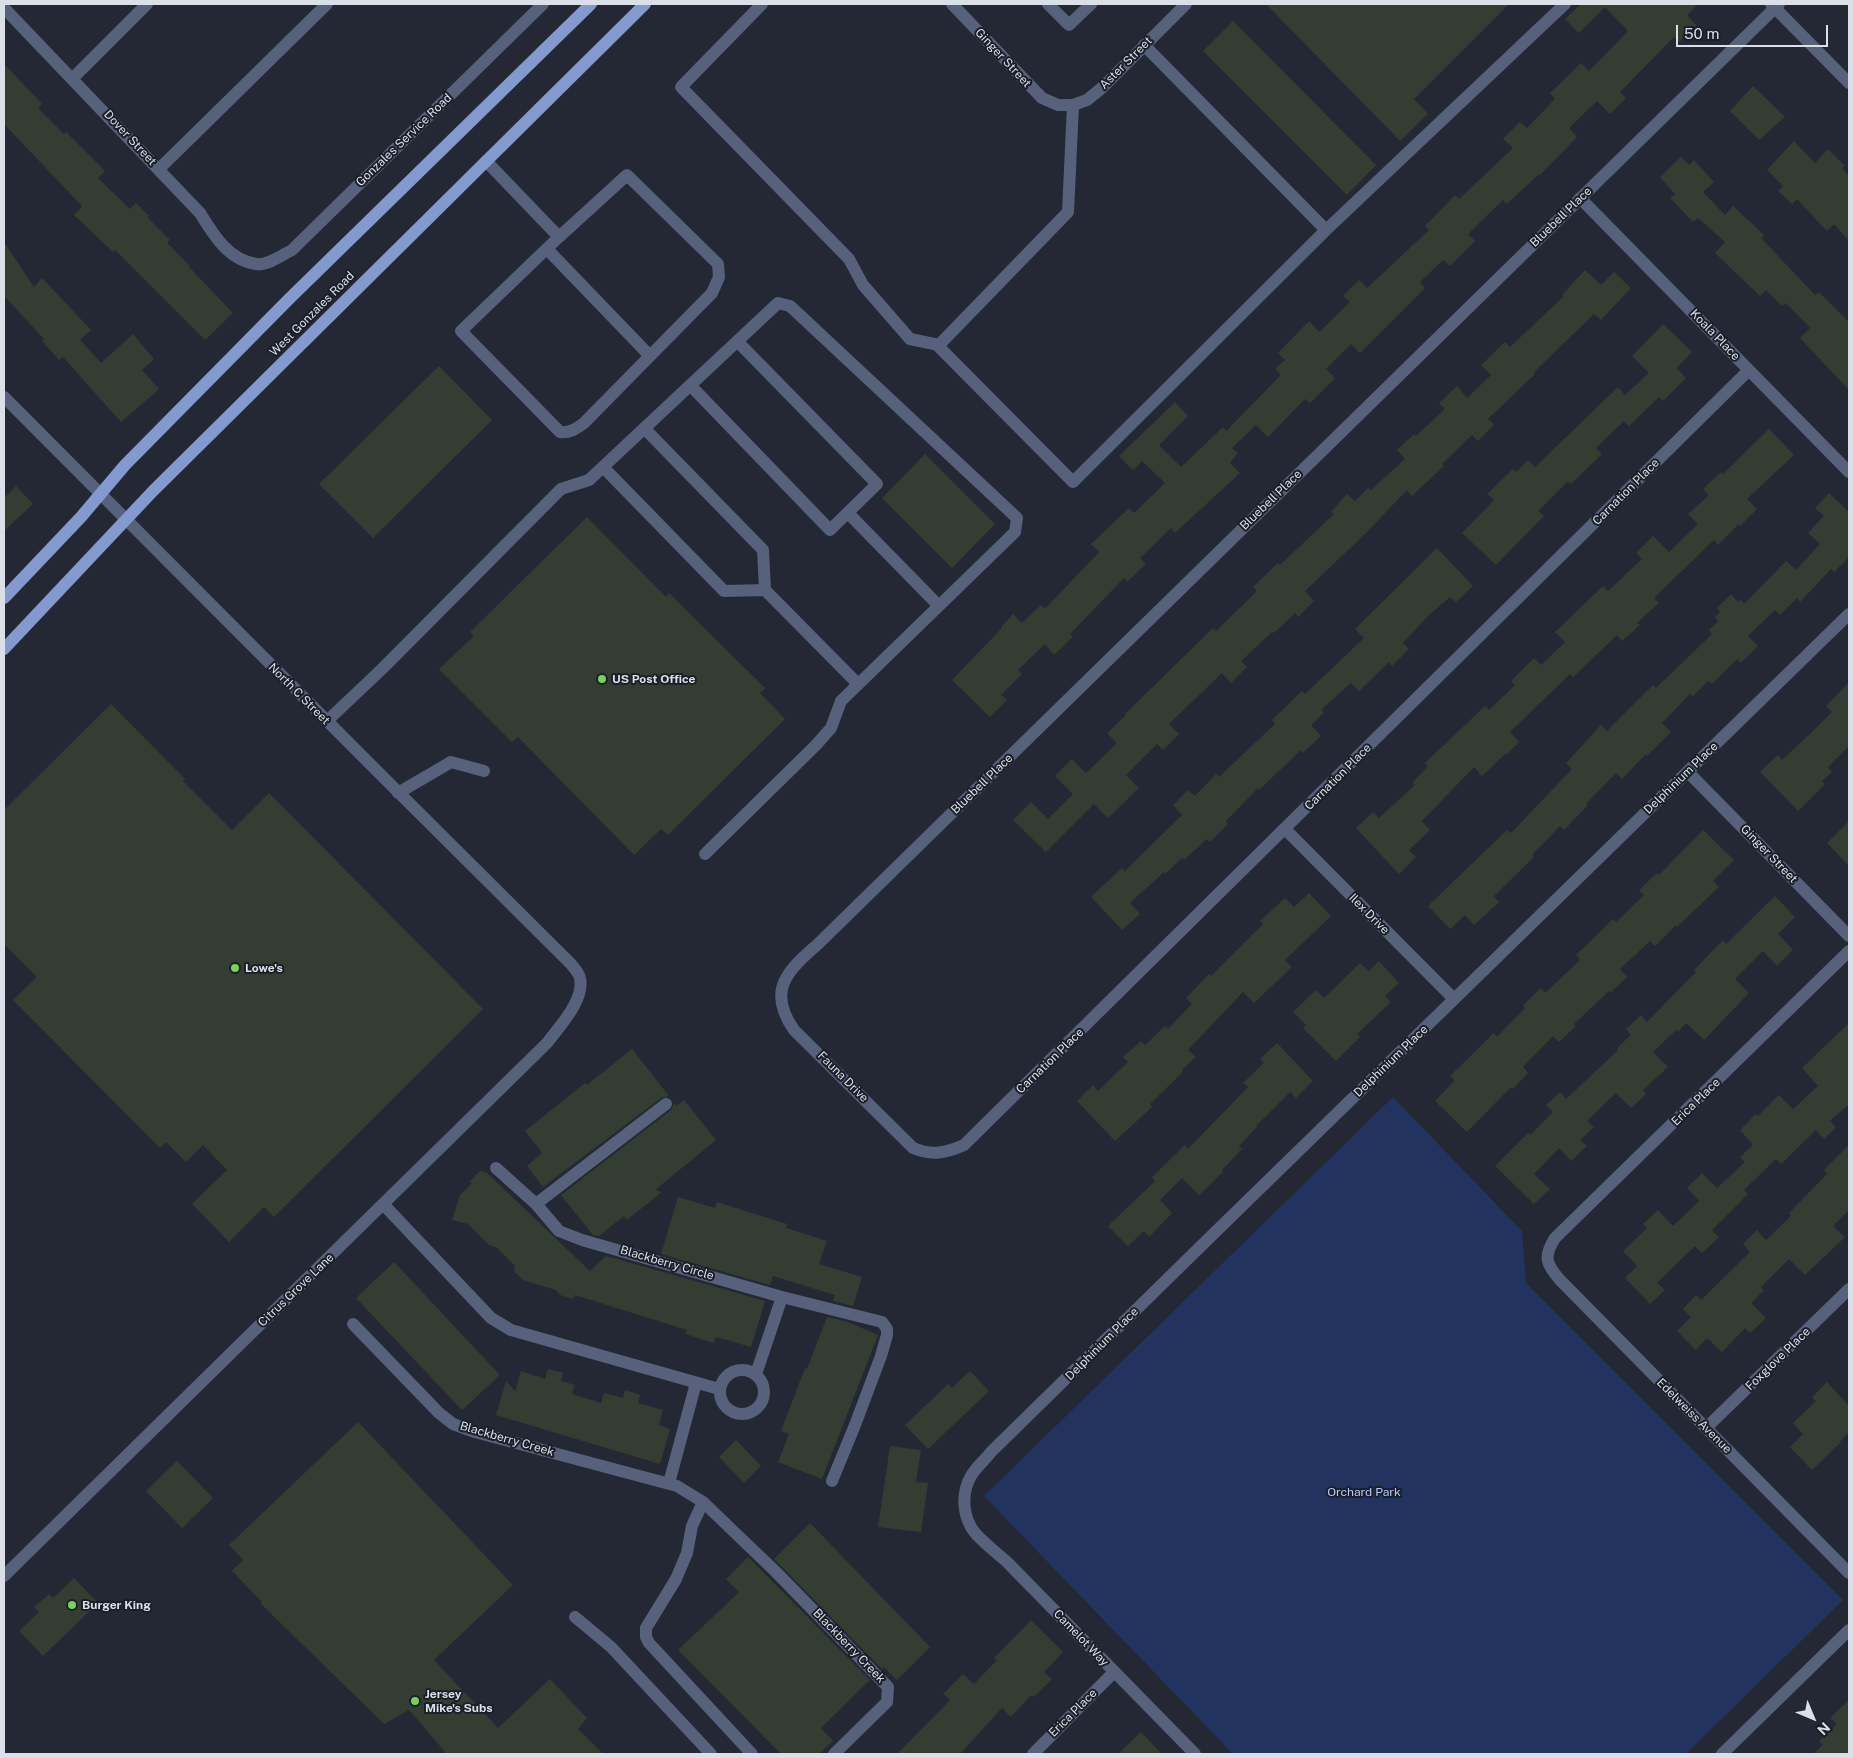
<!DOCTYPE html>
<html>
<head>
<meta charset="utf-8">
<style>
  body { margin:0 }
  #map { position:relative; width:1853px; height:1758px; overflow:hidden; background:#242834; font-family:"Public Sans",sans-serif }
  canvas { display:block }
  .frame { position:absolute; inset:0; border:5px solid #dbdfe7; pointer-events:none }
  .north { position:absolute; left:1788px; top:1693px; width:50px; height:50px; -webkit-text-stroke:4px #1a1f2a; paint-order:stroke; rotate:135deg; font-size:14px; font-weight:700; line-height:20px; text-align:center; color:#dbdfe7 }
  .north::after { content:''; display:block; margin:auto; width:18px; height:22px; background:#dbdfe7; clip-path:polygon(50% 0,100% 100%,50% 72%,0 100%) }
  .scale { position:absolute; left:1676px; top:25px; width:152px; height:22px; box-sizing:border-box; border:2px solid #dbdfe7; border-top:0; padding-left:6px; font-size:15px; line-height:18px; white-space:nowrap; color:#dbdfe7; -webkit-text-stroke:4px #1a1f2a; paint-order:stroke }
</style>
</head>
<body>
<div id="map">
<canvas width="1853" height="1758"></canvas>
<div class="frame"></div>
<div class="north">N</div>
<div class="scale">50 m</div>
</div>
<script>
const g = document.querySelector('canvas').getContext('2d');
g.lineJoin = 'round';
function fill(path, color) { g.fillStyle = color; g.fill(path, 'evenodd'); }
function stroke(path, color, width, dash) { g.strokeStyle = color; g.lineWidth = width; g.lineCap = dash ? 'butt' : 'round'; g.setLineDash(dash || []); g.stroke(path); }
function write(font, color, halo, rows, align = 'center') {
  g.font = font + ' "Public Sans",sans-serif'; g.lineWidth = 4; g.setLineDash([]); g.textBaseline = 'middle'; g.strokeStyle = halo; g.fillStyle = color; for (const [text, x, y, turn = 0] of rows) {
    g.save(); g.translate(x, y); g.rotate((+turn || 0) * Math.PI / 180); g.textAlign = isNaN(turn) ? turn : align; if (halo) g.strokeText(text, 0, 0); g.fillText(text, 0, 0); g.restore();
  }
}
fill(new Path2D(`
  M1393,1097l129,134 4,52 317,317 -157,154h-453l-249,-258z`), '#23335f');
fill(new Path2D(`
  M1266,4h243l-95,95 14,15 -28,27z
  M1581,4h117l-11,11 10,11 -18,16 -5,-5 -54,55 6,6 -16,16 -13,-13 -28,27 8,9 -37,38 -1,-1 -32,30 -4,-4 -35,34 7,7 -25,25 -7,-6 -23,22 5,6 -65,65 -9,-9 -25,25 9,9 -25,25 -5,-4 -37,38 -12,-12 -24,23 6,5 -8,10 10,10 -65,60 -4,-5 -31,30 6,6 -19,18 -3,-4 -54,56 3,3 -19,18 -9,-11 -27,26 4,4 -21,21 6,5 -17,17 -38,-37 50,-52 -1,-1 12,-13 9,9 19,-18 4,4 54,-57 -8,-8 38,-36 5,5 31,-30 -23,-22 -9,9 -14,-14 56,-54 13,14 -29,29 22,22 42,-40 3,4 55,-56 -6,-6 10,-9 -7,-7 31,-32 10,11 31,-30 -7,-6 16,-16 8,8 62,-58 -4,-4 30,-31 4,4 54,-51 -10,-9 17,-17 7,6 28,-29 -5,-6 31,-30 8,8 39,-40 -23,-24 -26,26 -14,-14z
  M1233,21l143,144 -29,30 -144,-144z
  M4,64l38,40 -4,4 26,26 2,-2 39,39 -7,7 32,31 6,-6 13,13 -2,1 23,23 -3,3 23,23 -1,1 44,46 -28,27 -90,-90 -2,2 -39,-37 8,-9 -78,-82z
  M1753,86l32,31 -26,23 -29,-29z
  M1794,141l21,22 13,-14 17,17 -3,2 7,8v65l-15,-17 -7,7 -30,-32 -5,5 -14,-13 5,-5 -16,-16z
  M1681,157l8,8 5,-5 20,22 -11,10 22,23 8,-9 31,29 -3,3 54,57 4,-3 30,30v68l-49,-52 10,-10 -24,-25 -4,3 -16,-16 -6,6 -45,-43 10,-11 -27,-24 -5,4 -23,-24 5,-4 -15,-17z
  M4,242l30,45 8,-9 49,52 -11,10 21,23 32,-29 21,25 -12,11 17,19 -38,33 -58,-65 -4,3 -17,-19 2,-2 -40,-43z
  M1585,270l16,15 13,-13 17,16 -30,32 -7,-6 -60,58 1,2 -47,45 6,6 -16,16 -6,-6 -30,29 2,2 -32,30 -5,-6 -42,44 -60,57 9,10 -16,16 -3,-4 -21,20 -2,-1 -31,29 6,6 -16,16 -9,-10 -53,51 10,10 -16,16 -6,-6 -31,31 13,13 -31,30 -14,-14 -48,48 -33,-32 18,-18 17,17 25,-25 -18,-18 17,-17 14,14 31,-30 -10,-10 19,-18 -1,-1 88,-86 3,3 41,-40 -4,-4 25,-24 2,2 54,-51 -3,-2 16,-18 8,7 13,-13 3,2 34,-31 -8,-9 17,-16 2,2 29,-27 -6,-6 18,-17 10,12 24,-23 -10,-10 24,-23 5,5 54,-51 -2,-1z
  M1663,324l29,28 -15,16 9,10 -23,23 -4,-4 -30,29 -5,-5 -28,27 6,6 -31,30 -3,-3 -30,30 6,5 -48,49 -34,-32 32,-33 -7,-6 26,-25 3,3 12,-12 7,7 83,-80 7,8 24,-22 -17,-17z
  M439,366l53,54 -119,118 -54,-54z
  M1769,429l25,26 -47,44 10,10 -17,17 -1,-2 -21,21 -4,-5 -60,58 5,5 -22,20 3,2 -18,16 -5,-6 -44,42 -3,-3 -60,58 9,10 -13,13 -1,-1 -23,22 -8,-9 -52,54 8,9 -21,20 7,7 -17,17 -43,-46 17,-16 6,6 36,-33 -3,-2 16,-17 -3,-3 60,-57 4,4 26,-25 -4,-4 23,-23 7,7 24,-23 -10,-10 48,-46 5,5 34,-32 -6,-6 17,-17 16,16 29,-28 -10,-10 21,-19 -6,-6 18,-17 2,2z
  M925,454l70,70 -43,44 -70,-70z
  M16,486l17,18 -29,27v-33z
  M1829,493l20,19v45l-15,15 -3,-3 -31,33 -3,-4 -17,17 -5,-5 -27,26 10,10 -17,17 -4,-4 -25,25 -4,-3 -15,15 -3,-2 -28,29 9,9 -24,24 -1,-2 -24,25 -6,-6 -30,31 2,1 -24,25 -4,-4 -28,29 2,2 -40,39 5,6 -25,23 -9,-10 -15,14 -22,-23 79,-76 4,3 61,-64 -6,-6 35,-38 6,6 46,-46 3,3 56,-54 -3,-4 9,-9 -3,-4 5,-5 -3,-4 14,-14 7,8 2,-2 4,4 42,-43 10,9 24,-26 -12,-11 16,-17 -9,-8z
  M587,517l79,80 3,-4 96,95 -5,5 25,26 -117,116 -7,-6 -27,26 -116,-118 -6,5 -73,-73 35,-33 -4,-4z
  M1437,548l36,38 -17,16 -6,-5 -21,18 -26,28 6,6 -17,17 -3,-4 -30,29 -8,-8 -30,27 3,3 -13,12 10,11 -18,17 -2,-3 -42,40 -1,-2 -32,33 2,3 -18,18 -3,-3 -23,21 -2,-2 -17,16 -1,-2 -34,31 10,11 -18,16 -31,-33 31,-29 3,3 57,-56 -9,-10 15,-15 7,6 21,-22 3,3 56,-53 -3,-4 30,-29 3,3 59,-56 -9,-9z
  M1849,682v64l-21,21 4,5 -10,9 3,3 -27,27 -38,-39 18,-17 4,5 30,-28 20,-20 -6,-6z
  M111,704l74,75 -2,2 49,49 37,-37 214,216 -209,208 -10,-10 -35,35 -37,-38 35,-34 -24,-25 -17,17 -20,-20 -6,6 -147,-148 24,-23 -33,-33v-134z
  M1849,821v45l-22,-23z
  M1703,830l31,30 -21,21 6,6 -42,40 -1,-2 -21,21 -5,-5 -30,28 7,8 -16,15 -2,-1 -35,33 2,2 -17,16 -6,-6 -30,31 5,6 -15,16 -2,-2 -44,45 -32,-31 20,-21 -5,-4 44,-43 3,4 28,-29 -2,-3 18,-17 4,5 35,-33 -4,-5 37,-36 3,3 28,-27 -5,-5 18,-17 2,2z
  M1309,893l22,23 -46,44 7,7 -38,36 -11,-11 -55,58 8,7 -14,13 1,2 -33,32 2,3 -37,34 -38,-40 16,-16 5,6 30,-29 -5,-5 18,-16 4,4 20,-19 3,3 24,-25 -6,-6 23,-24 2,2 52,-52 -3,-3 25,-23 9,9z
  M1775,896l20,21 -17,17 15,16 -16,16 -14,-15 -28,28 14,14 -45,47 -18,-17 -8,9 -2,-2 -23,22 15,15 -25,23 3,4 -15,14 -15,-15 -29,28 7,6 -14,13 7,6 -16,15 -12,-13 -25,26 16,15 -16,15 -39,-38 33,-33 2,2 23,-23 -7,-7 14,-13 6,7 52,-49 -1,-2 14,-13 -5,-6 15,-14 6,7 49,-50 -2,-2 29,-30 3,4z
  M1379,961l20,22 -14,13 6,6 -34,32 3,3 -24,24 -33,-33 3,-3 -13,-13 23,-22 8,8 36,-35 9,8z
  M1849,1023v81l-19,17 6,6 -12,12 -8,-9 -35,34 -5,-5 -32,31 4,4 -36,36 7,7 -17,16 -7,-7 -38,37 8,7 -15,14 -25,-26 12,-12 -14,-15 24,-23 -4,-4 15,-14 15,16 26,-25 -12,-13 15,-15 15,15 28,-26 -5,-5 13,-12 -13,-15 16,-16 2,2 21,-21 14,14 25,-23 -16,-18z
  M1277,1043l36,38 -17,17 -6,-6 -34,34 1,1 -18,19 3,3 -20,21 1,2 -24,23 -17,-17 -22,22 12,13 -23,24 -5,-6 -16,15 -20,-20 47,-45 -3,-4 33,-32 3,4 60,-62 -5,-4 21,-20 -4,-4z
  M632,1049l37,47 -8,2 -118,89 -16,-21 15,-13 -17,-22 60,-48 2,2z
  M684,1100l32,40 -61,50 7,2 -35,28 -3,-4 -25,20 -6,-1 -32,-40 110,-85 3,-7 2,3z
  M1849,1145v65l-16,16 12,11 -40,38 -16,-16 -28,28 3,3 -13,13 15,15 -16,15 -5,-5 -23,24 -15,-14 -11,12 -19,-19 14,-14 -8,-8 13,-14 5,5 49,-48 -7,-8 14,-14 9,10 25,-24 -2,-3 38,-39 -3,-4z
  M480,1171l7,2 103,98 16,-15 6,2 -2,-1 155,44 -14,46 -35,-10 -2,6 -29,-9 2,-4 -112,-35 -2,4 -13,-4 -4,-5 -33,-10 -9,-9 1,-5 -19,-19 -7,-2 -21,-21 -16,-4 8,-25 12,-12 -2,-2z
  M678,1197l37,11 2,-6 70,22 -1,4 41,13 -8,23 43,13 -9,29 -20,-5 2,-6 -62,-19 -3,9 -109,-31z
  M394,1262l106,113 -38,35 -106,-112z
  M827,1317l21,5 30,13 -56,144 -44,-17 11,-28 -8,-3 24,-63 2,1z
  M548,1369l15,4 -2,8 14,4 -3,9 29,9 3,-10 19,5 2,-8 15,5 -2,8 25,7 -4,15 11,4 -10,35 -164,-49 10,-34 9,10 6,-20 24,8z
  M970,1371l19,20 -61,58 -23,-24 43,-41 4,4z
  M1827,1382l22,24v26l-9,9 1,1 -29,28 -22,-23 13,-13 -10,-11 23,-22 -4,-4z
  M358,1422l155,163 -79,75 64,68 52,-49 37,39 -9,11 25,25h-156l-38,-44 -25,14 -123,-120 1,-2 -30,-31 11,-11 -14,-15z
  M736,1440l25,26 -17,17 -25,-26z
  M890,1446l31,4 -5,32 12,1 -7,49 -43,-5z
  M177,1461l36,37 -31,30 -36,-37z
  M810,1523l120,124 -33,33 -13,-13 -2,2 -108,-110z
  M748,1557l122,123 -49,48 12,13 -14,13h-38l-103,-104 61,-58 -13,-13z
  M74,1578l24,25 -55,53 -24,-25 20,-19 -5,-5 15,-13 4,4z
  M1031,1620l32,32 -19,20 8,7 -18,18 -3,-2 -20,22 -9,-9 -42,46h-63l53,-54 -7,-6 20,-20 11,10 23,-24 -3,-2z
  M1849,1700v54h-36l10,-9 -4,-4 18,-17 -7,-6z
  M1141,1732l21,22h-44z`), '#343d32');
stroke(new Path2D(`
  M762,4l-81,83 168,172 14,26 47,54 29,6
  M952,4l90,94 16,7h15l14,-5 16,-13 83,-83
  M1048,4l21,21 22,-21
  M1771,4l78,79
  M4,8l196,205c13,21 28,47 56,51 11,2 26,-9 36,-14l251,-246
  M1144,45l182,185 239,-226
  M73,78l74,-74
  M1073,105l-5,107 -130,134 135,136 253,-252
  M486,161l73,76 68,-62 91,89 1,13 -7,16 -128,130c-8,6 -14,10 -24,9l-99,-101 98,-94
  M159,169l168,-165
  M1580,198l269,274
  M547,249l103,107
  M1749,370l-785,775c-18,8 -32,11 -51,3l-119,-118c-28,-40 -6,-60 24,-86l961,-940
  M690,385l140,145 47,-46 -140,-143
  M4,397c189,189 377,379 567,567 3,4 8,9 9,14 5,22 -21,49 -33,65l-543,533
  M644,428l119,122 2,40 93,94
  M603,467l121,124 41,-1
  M848,513l91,93
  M327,721l55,-52 179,-180 28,-9 189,-177 12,3 227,212 -2,14 -174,169 -10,27 -15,17 -111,109
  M1688,772l161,164
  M398,793l53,-31 33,9
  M1285,829l169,170
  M1849,951l-294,287c-12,19 -9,26 5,42l289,293
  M496,1168l40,36 23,27 23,9 200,57 100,25 5,7v6l-6,21 -26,69 -23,56
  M536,1204l130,-100
  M384,1205l107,113 20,12 208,59
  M353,1324l86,89 14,11 22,8 202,54 26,16
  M720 1392a22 22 0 1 1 44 0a22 22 0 1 1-44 0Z
  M756,1374l26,-77
  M1706,1428l143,-139
  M669,1483l27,-100
  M575,1617l36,30 100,107
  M752,1754l-103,-111 -3,-6v-9l30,-49 11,-26 5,-27 11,-24 73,70 112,115 -1,15 -53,52
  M1033,1754l81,-82
  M1195,1754l-188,-192c-10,-9 -22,-18 -31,-28 -14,-16 -15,-41 -5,-58 5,-9 14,-16 20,-24l209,-205 649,-633
  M1722,1754l127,-124`), '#57617b', 12);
stroke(new Path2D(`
  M4,598l77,-81 44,-52 164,-166 302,-295
  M4,649l149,-158 492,-487`), '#8499ce', 12);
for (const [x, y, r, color] of [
  [602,679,5,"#77d259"],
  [235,968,5,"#77d259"],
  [72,1605,5,"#77d259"],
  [415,1701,5,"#77d259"]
]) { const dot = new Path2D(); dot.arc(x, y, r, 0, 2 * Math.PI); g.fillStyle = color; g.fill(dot); stroke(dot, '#1a1f2a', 2); }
write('12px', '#dbdfe7', '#1a1f2a', [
  ["Ginger Street",1003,58,47],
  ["Aster Street",1126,63,-45],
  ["Dover Street",130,138,47],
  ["Gonzales Service Road",404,140,-44],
  ["Bluebell Place",1561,217,-44],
  ["West Gonzales Road",312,314,-45],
  ["Koala Place",1715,335,46],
  ["Carnation Place",1626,492,-45],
  ["Bluebell Place",1271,500,-44],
  ["North C Street",299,694,45],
  ["Carnation Place",1338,777,-45],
  ["Delphinium Place",1681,778,-44],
  ["Bluebell Place",982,784,-44],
  ["Ginger Street",1769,854,46],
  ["Ilex Drive",1369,914,45],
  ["Carnation Place",1050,1061,-44],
  ["Delphinium Place",1391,1061,-44],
  ["Fauna Drive",843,1077,45],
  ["Erica Place",1696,1102,-44],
  ["Blackberry Circle",667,1263,16],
  ["Citrus Grove Lane",296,1290,-44],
  ["Delphinium Place",1102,1344,-45],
  ["Foxglove Place",1778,1359,-44],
  ["Edelweiss Avenue",1694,1416,45],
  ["Blackberry Creek",507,1439,16],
  ["Camelot Way",1081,1638,46],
  ["Blackberry Creek",849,1646,46],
  ["Erica Place",1073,1713,-45]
]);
write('bold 12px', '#dbdfe7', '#1a1f2a', [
  ["US Post Office",612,679],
  ["Lowe's",245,968],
  ["Burger King",82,1605],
  ["Jersey",425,1694],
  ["Mike's Subs",425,1708]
], 'left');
write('12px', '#b5cafe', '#1a1f2a', [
  ["Orchard Park",1364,1492]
]);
</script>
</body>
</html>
